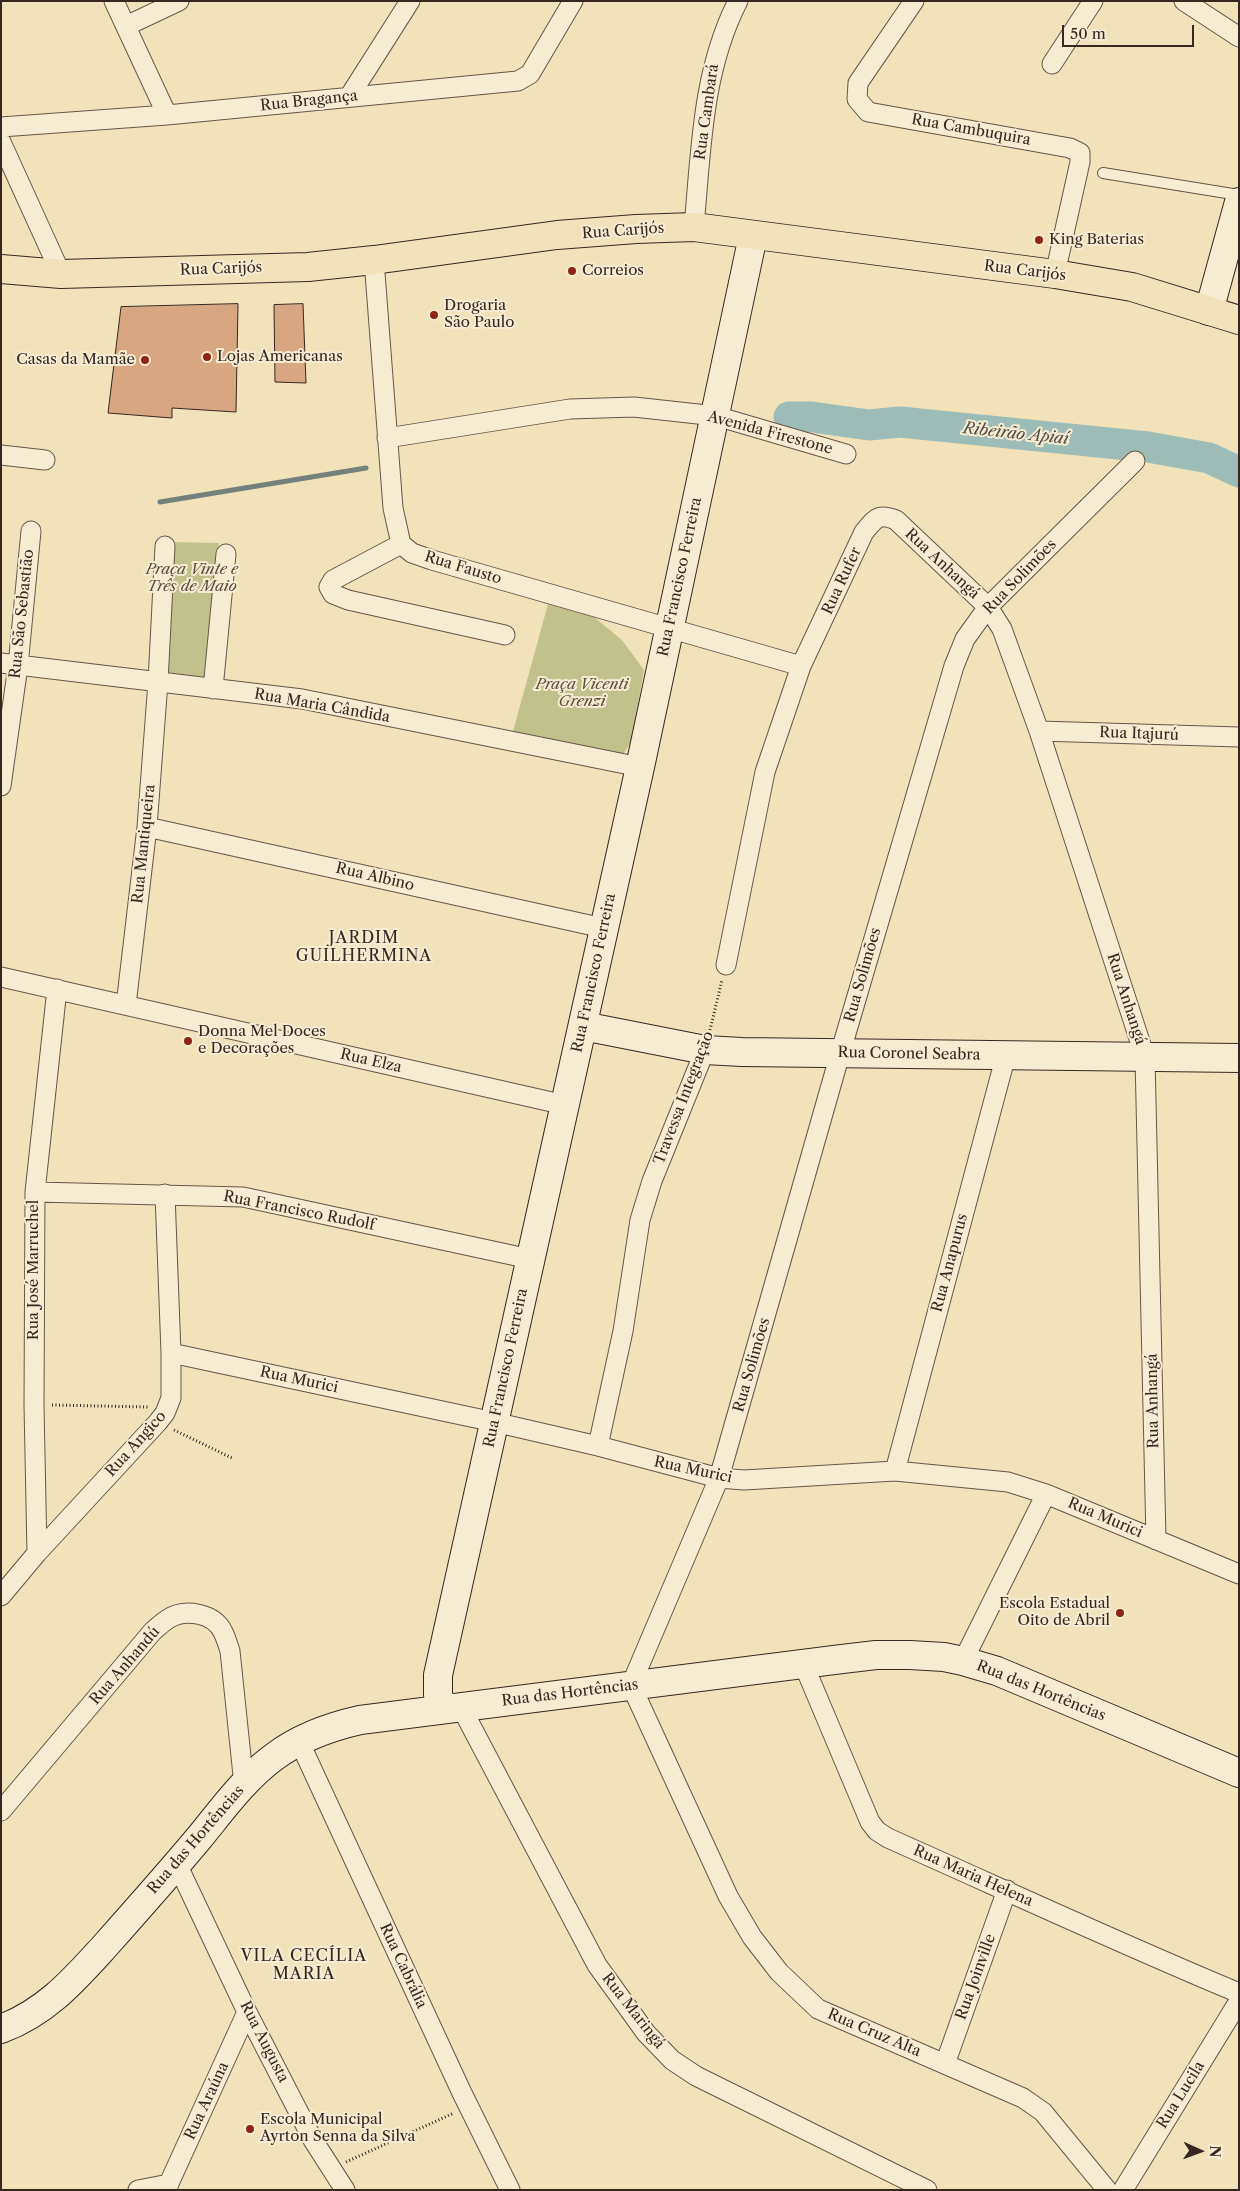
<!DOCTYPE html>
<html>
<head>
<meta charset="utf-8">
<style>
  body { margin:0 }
  #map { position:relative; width:1240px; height:2191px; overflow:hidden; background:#f1e2ba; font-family:"Libre Caslon Text",serif }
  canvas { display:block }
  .frame { position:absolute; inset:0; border:2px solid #372721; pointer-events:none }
  .north { position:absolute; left:1175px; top:2126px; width:50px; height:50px; -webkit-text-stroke:4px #f6ecd2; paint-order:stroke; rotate:92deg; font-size:14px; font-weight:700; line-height:20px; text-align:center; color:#372721 }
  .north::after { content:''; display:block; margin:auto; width:18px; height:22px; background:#372721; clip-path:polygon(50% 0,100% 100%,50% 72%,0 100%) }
  .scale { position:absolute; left:1062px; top:25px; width:132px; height:22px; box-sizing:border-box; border:2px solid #372721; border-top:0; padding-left:6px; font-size:15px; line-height:18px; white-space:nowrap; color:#372721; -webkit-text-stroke:4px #f6ecd2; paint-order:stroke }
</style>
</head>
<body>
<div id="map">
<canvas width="1240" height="2191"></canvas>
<div class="frame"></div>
<div class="north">N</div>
<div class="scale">50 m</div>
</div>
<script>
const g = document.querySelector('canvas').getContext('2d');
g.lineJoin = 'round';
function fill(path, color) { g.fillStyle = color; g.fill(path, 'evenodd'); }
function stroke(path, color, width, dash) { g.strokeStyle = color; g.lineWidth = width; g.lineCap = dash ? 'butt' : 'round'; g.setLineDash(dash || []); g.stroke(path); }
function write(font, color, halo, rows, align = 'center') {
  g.font = font + ' "Libre Caslon Text",serif'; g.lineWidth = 4; g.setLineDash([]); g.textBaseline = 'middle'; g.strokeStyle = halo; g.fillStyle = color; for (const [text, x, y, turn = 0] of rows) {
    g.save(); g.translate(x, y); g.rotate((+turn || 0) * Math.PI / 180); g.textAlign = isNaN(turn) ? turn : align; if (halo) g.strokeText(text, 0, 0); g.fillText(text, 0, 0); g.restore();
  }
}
fill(new Path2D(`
  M172,542l47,1 -14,134 -41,-5z
  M548,604l46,13 28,23 22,30 -13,72 -7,11 -6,5 -106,-23z`), '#c1c18b');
stroke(new Path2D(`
  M160,502l206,-34`), '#74807c', 5);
stroke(new Path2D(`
  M789,417h23l57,8 31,-3 248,25 61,11 30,14`), '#9dbcb8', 31);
const building = new Path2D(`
  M238,304l-2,108 -64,-4v10l-64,-5 13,-106z
  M303,304l3,79 -31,-1 -1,-77z`);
fill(building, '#d8a680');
stroke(building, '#372721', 1);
const lane = new Path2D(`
  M1103,173l136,22`);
const street = new Path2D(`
  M114,1l53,114
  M914,1l-56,82 -1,16 11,13 202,36 10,5v9l-25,112
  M1184,1l55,36
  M126,26l53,-25
  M1052,64l41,-63
  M349,97l61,-96
  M1,127l166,-12 351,-34 12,-7 43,-73
  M1,142l60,132
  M694,227c7,-76 8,-156 44,-226
  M374,260l19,248 8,36 11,9 20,7 369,106
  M387,438l183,-29 64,-2 82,9 130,38
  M1,455l44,5
  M401,544l-68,36 -4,7 4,7 15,6 157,35
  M1,663l301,36 338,68
  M213,689l13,-135
  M1039,731l200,6
  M1,786l17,-120 13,-135
  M147,827l456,101
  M726,965l39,-193 36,-106 63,-134c12,-14 14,-19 32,-12l92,87 14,22 37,102 106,326 11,483
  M1,977l564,128
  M126,1005l21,-178 11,-145 7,-136
  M35,1192l208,5 287,62
  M171,1353l323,69 104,24 121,32 25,2 151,-9 113,11 38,12 193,80
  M598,1446l25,-115 17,-111 12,-39 53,-131
  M895,1471l111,-416
  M37,1553l-3,-148 1,-213 22,-203
  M1,1596l36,-43 121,-131 7,-9 6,-15v-45l-6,-159
  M963,1661l83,-167
  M803,1663l67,159 7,9 11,7c117,52 233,106 351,155
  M461,1707l136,258 49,68 26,27 24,16 231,114
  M299,1741l163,352 48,97
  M1,1811l152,-180c5,-4 10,-9 15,-12 17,-11 46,-6 55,13 3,6 5,13 7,19l14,134
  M177,1864l70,148 66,128 32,50
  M945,2064l62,-174
  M138,2190l31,-6
  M166,2190l81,-178
  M1107,2190l-64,-78 -20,-14 -205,-89 -39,-37 -27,-35 -24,-41 -97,-211 88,-207 121,-424 114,-388 11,-27 23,-32 147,-146
  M1123,2190l116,-189`);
const secondary = new Path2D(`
  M1209,311l30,-109
  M583,1026l122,24 37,2 497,6
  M443,1709l-5,-14v-20l202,-908 113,-531
  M1,2029c45,-17 72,-48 103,-82 32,-36 64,-72 95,-109 23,-28 45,-59 75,-81 25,-19 55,-30 86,-37l482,-61 34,-4h34l34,2 19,4 34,10 242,102`);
const primary = new Path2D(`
  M1,269l60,5 247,-7 66,-7 183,-25 79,-6 58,-2 361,47 77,13 107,33`);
stroke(lane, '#665647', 12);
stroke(street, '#665647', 21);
stroke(secondary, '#372721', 30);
stroke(primary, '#372721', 30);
stroke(new Path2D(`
  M710,1030l12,-50
  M52,1405l96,2
  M174,1430l58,28
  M346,2162l108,-49`), '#372721', 3, [1, 2.5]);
stroke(lane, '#f6ecd2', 10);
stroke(street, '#f6ecd2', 19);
stroke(secondary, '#f6ecd2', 28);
stroke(primary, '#f1e2ba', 28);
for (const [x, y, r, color] of [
  [1039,240,5,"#8f2418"],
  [572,271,5,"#8f2418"],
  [434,315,5,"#8f2418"],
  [207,357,5,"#8f2418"],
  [145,360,5,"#8f2418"],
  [188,1041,5,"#8f2418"],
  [1120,1613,5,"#8f2418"],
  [250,2129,5,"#8f2418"]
]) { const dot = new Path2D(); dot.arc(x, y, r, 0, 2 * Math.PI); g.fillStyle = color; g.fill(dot); stroke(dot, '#f6ecd2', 2); }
write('15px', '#372721', '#f6ecd2', [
  ["Rua Bragança",309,101,-6],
  ["Rua Cambará",707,112,-82],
  ["Rua Cambuquira",971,130,10],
  ["Rua Carijós",623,231,-4],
  ["Rua Carijós",221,269,-2],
  ["Rua Carijós",1025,271,7],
  ["Avenida Firestone",770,433,15],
  ["Rua Anhangá",942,564,43],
  ["Rua Fausto",463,568,17],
  ["Rua Francisco Ferreira",680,577,-78],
  ["Rua Solimões",1020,577,-46],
  ["Rua Rufer",842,581,-65],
  ["Rua São Sebastião",22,614,-84],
  ["Rua Maria Cândida",322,706,10],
  ["Rua Itajurú",1139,734,2],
  ["Rua Mantiqueira",144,844,-84],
  ["Rua Albino",375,877,13],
  ["Rua Francisco Ferreira",594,973,-78],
  ["Rua Solimões",863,975,-74],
  ["Rua Anhangá",1126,999,72],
  ["Rua Coronel Seabra",909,1054,1],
  ["Rua Elza",371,1061,13],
  ["Travessa Integração",684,1098,-69],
  ["Rua Francisco Rudolf",299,1211,11],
  ["Rua Anapurus",950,1263,-75],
  ["Rua José Marruchel",34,1270,-90],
  ["Rua Solimões",752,1365,-74],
  ["Rua Francisco Ferreira",506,1368,-78],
  ["Rua Murici",299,1380,12],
  ["Rua Anhangá",1153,1401,-91],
  ["Rua Angico",136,1444,-48],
  ["Rua Murici",693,1470,12],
  ["Rua Murici",1105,1518,23],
  ["Rua Anhandú",125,1666,-49],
  ["Rua das Hortências",1041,1691,22],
  ["Rua das Hortências",570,1693,-7],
  ["Rua das Hortências",196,1840,-49],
  ["Rua Maria Helena",973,1876,24],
  ["Rua Cabrália",403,1966,65],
  ["Rua Joinville",976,1977,-70],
  ["Rua Maringá",633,2011,52],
  ["Rua Cruz Alta",874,2033,23],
  ["Rua Augusta",264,2042,63],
  ["Rua Lucila",1181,2095,-58],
  ["Rua Araúna",207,2101,-65]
]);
write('15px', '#372721', '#f6ecd2', [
  ["King Baterias",1049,240],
  ["Correios",582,271],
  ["Drogaria",444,306],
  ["São Paulo",444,323],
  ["Lojas Americanas",217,357],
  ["Casas da Mamãe",135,360,"right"],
  ["Donna Mel Doces",198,1032],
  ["e Decorações",198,1049],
  ["Escola Estadual",1110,1604,"right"],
  ["Oito de Abril",1110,1621,"right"],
  ["Escola Municipal",260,2120],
  ["Ayrton Senna da Silva",260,2137]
], 'left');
write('italic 15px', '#5a4e3c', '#f6ecd2', [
  ["Praça Vinte e",192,570],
  ["Três de Maio",192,587],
  ["Praça Vicenti",582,685],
  ["Grenzi",582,702]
]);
write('italic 16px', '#504c47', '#f6ecd2', [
  ["Ribeirão Apiaí",1016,434,6]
]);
g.letterSpacing = '1px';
write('16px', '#372721', '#f6ecd2', [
  ["JARDIM",364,938],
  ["GUILHERMINA",364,956],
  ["VILA CECÍLIA",304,1956],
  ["MARIA",304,1974]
]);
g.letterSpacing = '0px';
</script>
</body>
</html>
